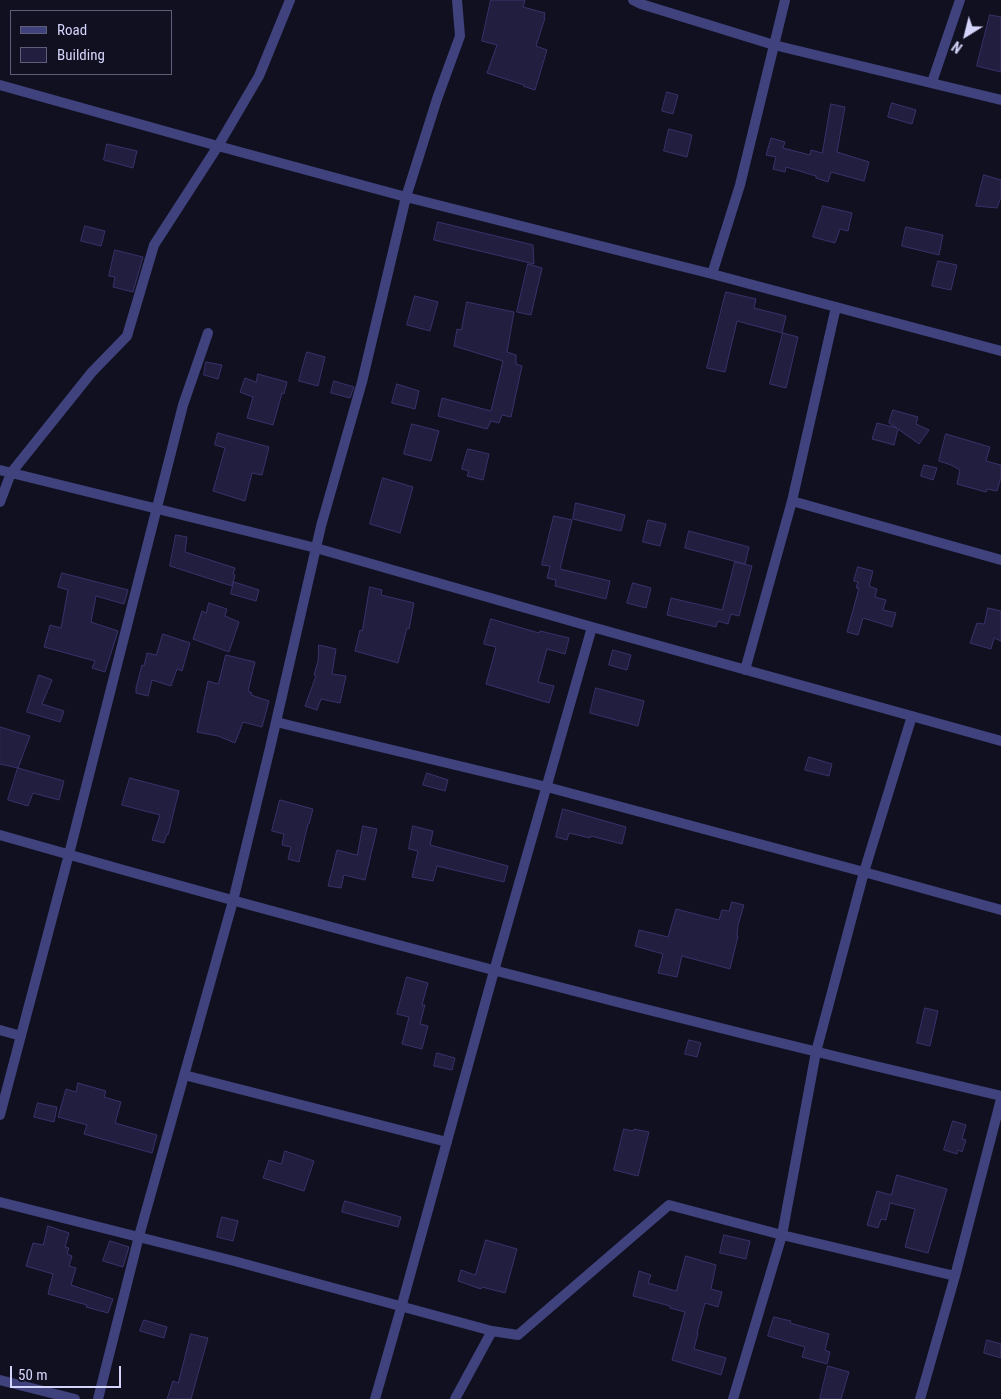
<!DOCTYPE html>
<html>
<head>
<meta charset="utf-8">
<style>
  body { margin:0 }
  #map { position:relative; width:1001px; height:1399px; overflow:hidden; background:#111021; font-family:"Roboto Condensed",sans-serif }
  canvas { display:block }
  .legend { position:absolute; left:10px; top:10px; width:162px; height:65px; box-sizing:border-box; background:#111021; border:1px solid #5f5e78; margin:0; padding:6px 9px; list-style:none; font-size:15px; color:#d5d4fb }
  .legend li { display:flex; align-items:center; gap:10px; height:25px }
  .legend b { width:25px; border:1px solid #5f5e78 }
  .north { position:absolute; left:941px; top:10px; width:50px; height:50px; -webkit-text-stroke:4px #111021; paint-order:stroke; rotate:216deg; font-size:14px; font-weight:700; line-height:20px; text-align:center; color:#d5d4fb }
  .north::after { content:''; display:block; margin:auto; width:18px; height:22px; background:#d5d4fb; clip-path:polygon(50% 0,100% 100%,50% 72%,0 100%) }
  .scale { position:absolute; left:10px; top:1366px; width:111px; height:22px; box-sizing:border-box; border:2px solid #d5d4fb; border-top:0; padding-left:6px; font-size:15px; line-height:18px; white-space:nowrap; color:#d5d4fb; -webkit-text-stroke:4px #111021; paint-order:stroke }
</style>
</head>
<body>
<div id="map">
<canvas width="1001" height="1399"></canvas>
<ul class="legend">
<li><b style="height:6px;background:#3f427c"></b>Road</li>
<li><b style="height:14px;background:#221e40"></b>Building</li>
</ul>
<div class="north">N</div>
<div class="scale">50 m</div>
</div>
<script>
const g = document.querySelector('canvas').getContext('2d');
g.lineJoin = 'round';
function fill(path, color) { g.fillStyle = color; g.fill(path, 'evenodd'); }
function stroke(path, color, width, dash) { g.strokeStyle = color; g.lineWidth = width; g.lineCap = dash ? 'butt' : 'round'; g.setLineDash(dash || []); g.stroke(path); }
const building = new Path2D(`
  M491,0h34l-2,7 22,6 -1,5h1l-9,28 11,4 -12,40 -12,-4 1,-1 -37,-12 10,-28 -15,-4z
  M990,15l11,2v55l-24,-6z
  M667,92l11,3 -5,19 -11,-3z
  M892,103l24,7 -4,14 -24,-7z
  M831,104l14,3 -8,45 32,10 -5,19 -33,-9 -3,10 -12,-4v-2l-30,-9 -1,5 -12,-3 3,-12 -10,-2 5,-17 14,4 -2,6 27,7 1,-5 11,3z
  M669,129l23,6 -5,22 -23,-6z
  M107,144l30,7 -4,17 -29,-8z
  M984,175l17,5v17l-4,11 -21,-2z
  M823,206l29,7 -4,18 -8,-2 -5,14 -22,-6z
  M438,222l95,23 1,19 -100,-24z
  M85,226l20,5 -4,15 -20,-5z
  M906,227l37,8 -4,20 -37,-9z
  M115,250l28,7 -10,35 -20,-5 2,-10 -6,-1z
  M938,261l19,4 -6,25 -19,-4z
  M528,264l14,4 -11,47 -14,-3z
  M726,292l30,7 -2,9 32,8 -4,17 -45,-12 -12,51 -18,-4z
  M415,296l23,6 -8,29 -23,-6z
  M467,302l47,10 -7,40 9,3v9l6,2 -11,51 -9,-2 -3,8 -8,-2 -4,8 -49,-13 4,-18 49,13 12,-50 -49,-15 3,-17 4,1z
  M783,333l15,4 -12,51 -16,-4z
  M307,352l18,5 -7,29 -19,-5z
  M206,362l16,3 -4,14 -14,-4z
  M258,374l29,8 -3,12 -2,-1 -9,32 -26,-7 6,-21 -13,-5 5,-14 11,4z
  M334,381l20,6 -4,11 -19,-5z
  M397,384l22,7 -4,18 -23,-6z
  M893,410l25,7 -2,7 13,6 -10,14 -21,-15 -4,16 -22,-6 5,-16 20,5 -8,-5z
  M412,424l27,7 -8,30 -27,-7z
  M218,433l51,14 -7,28 -10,-2 -7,28 -32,-10 12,-43 -10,-3z
  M946,434l44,13 -4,14 15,4v12l-4,14 -10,-2 -1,3 -29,-8 3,-14 -9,-5 -12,-4z
  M468,449l21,5 -6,26 -16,-4 2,-5 -7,-2z
  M924,465l13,3 -4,12 -12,-4z
  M383,478l30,9 -13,46 -30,-9z
  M576,503l49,12 -4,16 -48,-12z
  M554,516l18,4 -12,49 50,12 -4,18 -51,-13 1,-6 -9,-2 3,-12 -8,-1z
  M648,520l18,4 -6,22 -17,-4z
  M689,531l60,16 -4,17 -60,-16z
  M176,535l11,2 -2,15 50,16 -2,6 2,1 -3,11 -62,-20z
  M735,562l17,4 -13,50 -8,-2 -3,10 -10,-3 -2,6 -49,-12 4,-17 51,12z
  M858,567l15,4 -4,15 8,3 -2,8 11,3 -3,10 13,3 -4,14 -29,-9 -5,17 -11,-3 12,-44h-3l2,-6 -4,-1z
  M62,573l66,17 -4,14 -28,-8 -5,26 27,9 -13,41 -13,-4 3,-7 -51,-14 6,-22 11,3 7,-38 -10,-3z
  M234,582l25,8 -3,11 -25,-7z
  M633,583l18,5 -5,20 -19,-5z
  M370,587l12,3 -1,5 33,8 -5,26 -2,-1 -9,35 -43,-12 5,-21 2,1z
  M209,603l18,6 -2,7 14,6 -10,30 -36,-13 9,-28 4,2z
  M988,608l13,3v30l-7,-3 -3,11 -21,-6 7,-20 7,1z
  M491,619l48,14 1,-2 29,7 -4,16 -18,-5 -9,33 16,4 -5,17 -63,-19 10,-37 -12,-3z
  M163,634l27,9 -8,28 -5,-2 -6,17 -19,-6 -4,16 -12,-3v-5l6,-23 2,1 3,-13 9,2z
  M319,645l17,4 -4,25 14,2 -6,27 -19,-4 -4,11 -12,-4 11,-30 -2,-1 4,-14z
  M613,650l18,5 -4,15 -18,-5z
  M226,655l29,7 -7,29 4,2 -1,2 18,6 -7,26 -19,-5 -8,21 -17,-7 -21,-4 11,-51 10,3z
  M39,675l13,5 -10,24 22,7 -4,11 -33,-10z
  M596,688l48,13 -6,25 -48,-13z
  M0,727l30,9 -12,32 -18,-4z
  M809,757l23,7 -3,12 -24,-6z
  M18,768l46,13 -5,19 -26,-7 -5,13 -20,-6z
  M427,773l21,7 -3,11 -22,-6z
  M130,778l49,13 -11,44 -1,-1 -3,9 -12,-3 8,-25 -38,-10z
  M280,800l33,9 -4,15h-1l-9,38 -11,-3 3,-12 -9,-2 2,-11 -12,-3z
  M563,809l63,18 -4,17 -31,-8 -1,2 -21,-5 -2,7 -11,-3z
  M363,826l14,3 -12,51 -21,-5 -3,13 -13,-2 9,-36 20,5z
  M413,826l20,5 -3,14 78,21 -4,16 -67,-16 -4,15 -21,-4 6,-26 -9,-2z
  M732,902l12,3 -6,20 -1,11h1l-8,33 -48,-13 -5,21 -19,-4 5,-19 -28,-8 4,-16 29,7 8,-28 43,11 3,-10 7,1z
  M407,977l21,6 -6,22h3l-5,19 8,2 -6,23 -20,-5 7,-27 -12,-3z
  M925,1008l13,3 -8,35 -13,-3z
  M689,1040l12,3 -4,14 -12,-3z
  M437,1053l18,5 -3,12 -18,-4z
  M78,1083l28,8 -2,6 17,5 -6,21 42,12 -5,18 -68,-19 3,-9 -29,-8 8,-28 10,3z
  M38,1103l19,4 -3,15 -20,-5z
  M953,1121l13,4 -4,14 4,1 -4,12 -4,-2 -1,4 -13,-4z
  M624,1129l9,2 1,-2 15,3 -11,44 -24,-6z
  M285,1151l29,10 -10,30 -41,-13 6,-18 12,4z
  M897,1175l50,14 -19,64 -23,-6 10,-38 -25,-6 -4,17 -5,-1 -3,9 -11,-3 10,-34 14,4z
  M345,1201l56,16 -3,10 -56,-15z
  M222,1217l16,4 -5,20 -16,-4z
  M48,1226l21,7 -4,14 4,1 -2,6 5,2 -3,10 7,2 -5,17 42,14 -5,14 -22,-6 1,-2 -39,-11 5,-20 -27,-8 7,-23 10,2z
  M724,1235l26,6 -4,18 -26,-6z
  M486,1240l31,9 -12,44 -23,-6 -1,2 -23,-8 3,-11 14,5z
  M110,1241l19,6 -6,20 -20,-6z
  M686,1256l30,9 -5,24 11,3 -4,15 -13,-4 -8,30h1l-4,16 32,9 -5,17 -49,-15 13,-48 -15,-4v-2l-37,-10 6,-25 12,4 -3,8 28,8z
  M774,1317l17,4 -1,2 39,11 -4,16 5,2 -3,12 -25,-7 3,-10 -37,-11z
  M144,1320l23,7 -3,11 -24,-7z
  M191,1334l17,4 -17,61h-24l6,-18 5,2z
  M987,1340l14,4v14l-17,-5z
  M828,1366l21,6 -8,27h-21z`);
fill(building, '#221e40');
stroke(building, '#38326a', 1);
stroke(new Path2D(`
  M633,0l8,4 133,41 227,55
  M932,82l28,-82
  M0,85l218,61 188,51 306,77 289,77
  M712,274l28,-89 45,-185
  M0,470l316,78 276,79 409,114
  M792,501l209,59
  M0,502l11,-29 81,-101 35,-36 27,-91 64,-99 41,-70 31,-76
  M745,670l47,-169 44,-194
  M276,722l271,65 317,85 137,38
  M0,835c332,95 665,182 1001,261
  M0,1030l21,6
  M184,1075l263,67
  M0,1115l69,-261 114,-449 25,-72
  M0,1202l234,59 258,70 26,4 151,-130 113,30 173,41
  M0,1380l75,19
  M98,1399l41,-163 94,-335 37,-153 51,-222 41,-144 44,-185 31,-98 23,-63 -3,-36
  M375,1399l26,-91 93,-337 98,-344
  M455,1399l37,-68
  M733,1399l49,-164 34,-183 48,-180 48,-156
  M920,1399l35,-123 46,-177`), '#3f427c', 10);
</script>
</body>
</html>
